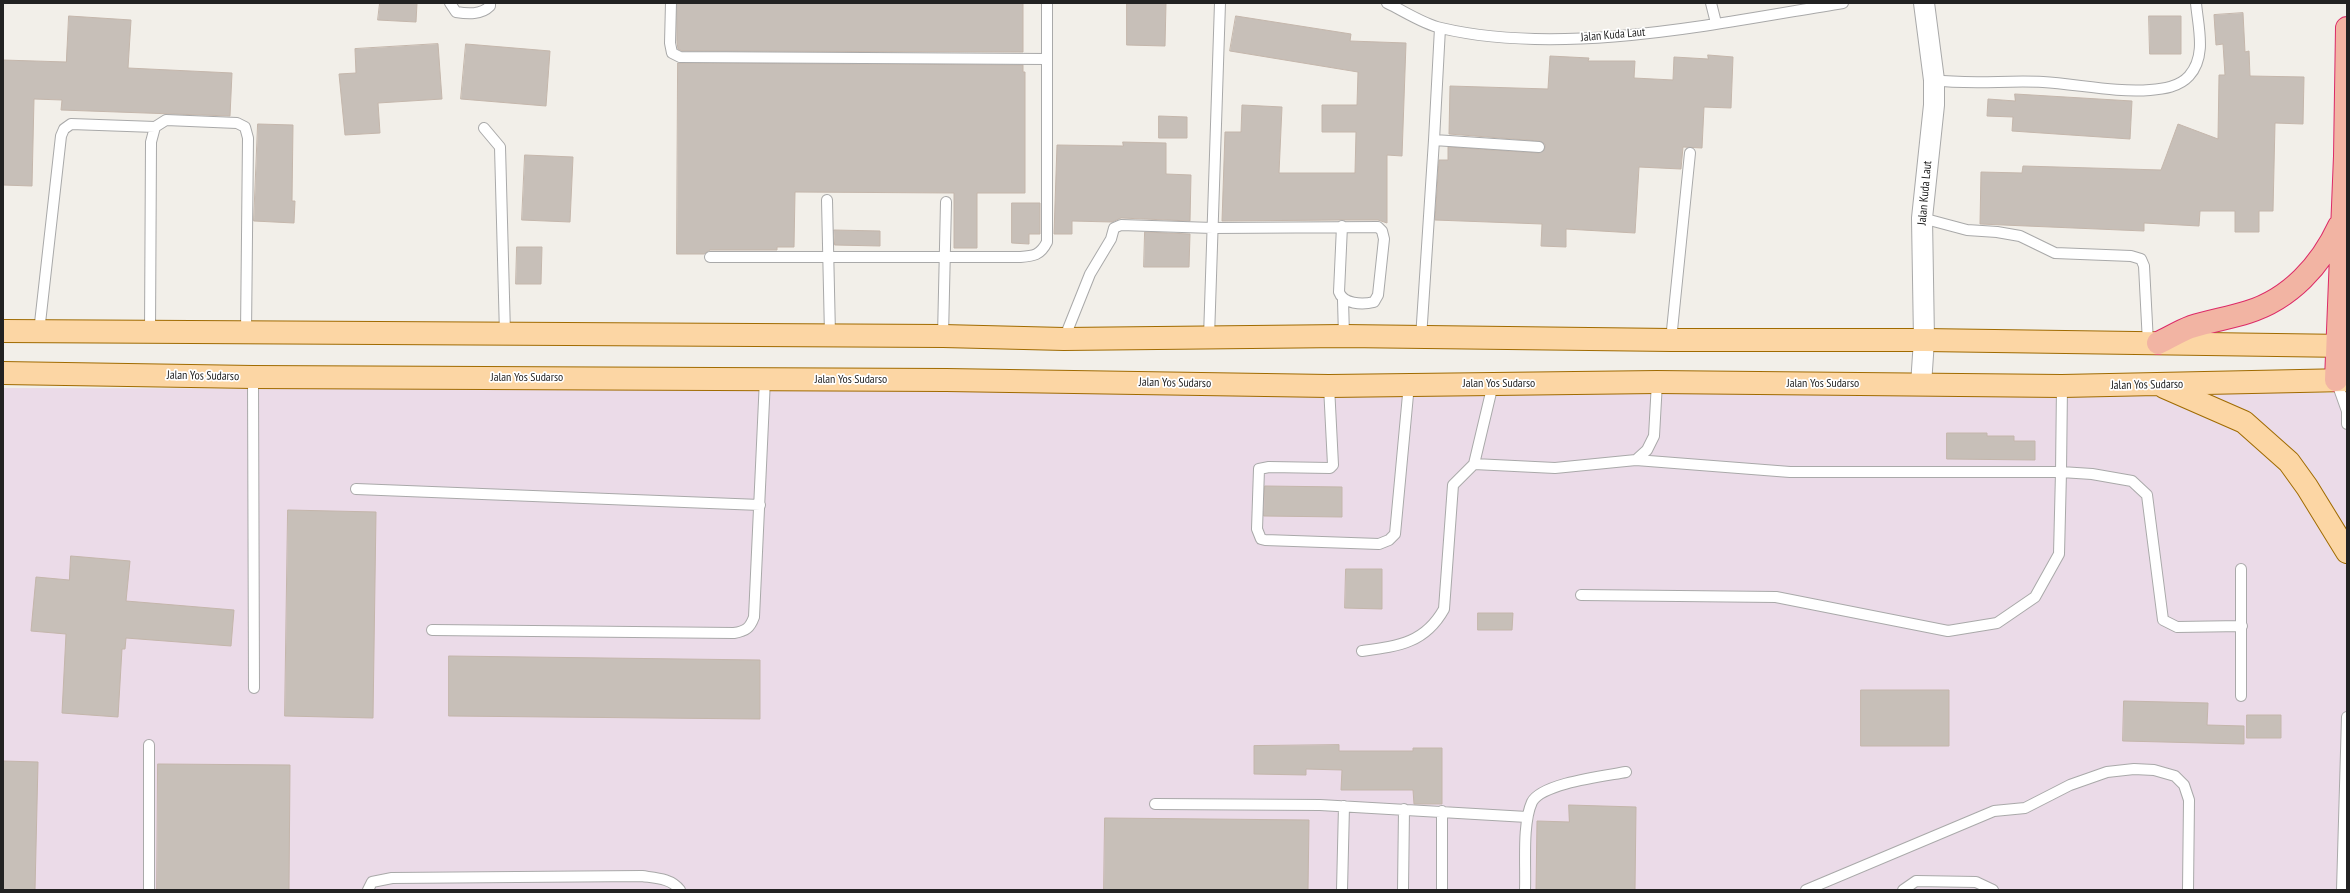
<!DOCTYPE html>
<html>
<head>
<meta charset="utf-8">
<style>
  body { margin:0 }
  #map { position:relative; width:2350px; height:893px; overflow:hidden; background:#f2efe9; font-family:"PT Sans Narrow",sans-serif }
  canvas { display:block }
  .frame { position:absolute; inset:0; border:4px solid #222; pointer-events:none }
</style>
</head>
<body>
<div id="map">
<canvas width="2350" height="893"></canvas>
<div class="frame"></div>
</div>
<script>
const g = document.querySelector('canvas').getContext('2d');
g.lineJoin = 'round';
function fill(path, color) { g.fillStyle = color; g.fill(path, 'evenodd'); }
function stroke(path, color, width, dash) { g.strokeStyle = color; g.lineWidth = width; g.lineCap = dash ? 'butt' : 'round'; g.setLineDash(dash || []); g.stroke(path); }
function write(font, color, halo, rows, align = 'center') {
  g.font = font + ' "PT Sans Narrow",sans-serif'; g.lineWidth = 3.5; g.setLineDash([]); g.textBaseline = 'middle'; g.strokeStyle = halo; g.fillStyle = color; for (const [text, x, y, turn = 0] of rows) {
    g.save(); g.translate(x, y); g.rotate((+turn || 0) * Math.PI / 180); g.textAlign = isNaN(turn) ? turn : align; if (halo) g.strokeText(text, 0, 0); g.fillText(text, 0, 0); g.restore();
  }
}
fill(new Path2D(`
  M3,388l2344,5v497h-2344z`), '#ebdbe8');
const building = new Path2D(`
  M380,3h37l-1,19 -38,-2z
  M677,3h346v49l-341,-1 -4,-2 -1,-7z
  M1127,3h39l-1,43 -38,-1z
  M2243,13l2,39 4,-1 1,25 54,1 -1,47 -28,-1 -2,88h-14v21h-24v-21h-35l-1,15 -55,-3v8l-164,-7 1,-52 41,1 1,-7 138,4 17,-46 40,15 1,-64h6l-2,-31 -7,1 -2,-30z
  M69,16l62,4 -3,48 104,5 -2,43 -169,-6 1,-10 -28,-1 -2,87 -29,-1v-125l63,2z
  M1236,16l115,18 -1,7 56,2 -4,113 -15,-1v68l-9,-3h-36l-120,1 3,-89h16l1,-27 40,2 -3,66h76l1,-41h-34v-27h35l1,-33 -128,-21z
  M2149,16h32v38h-31z
  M438,44l4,55 -64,4 2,30 -35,2 -6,-61 17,-1 -1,-24z
  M466,44l84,7 -4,55 -85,-7z
  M1708,55l25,2 -2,51 -27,-1 -2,41 -19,-1 -2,22 -42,-2 -4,66 -69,-4v18l-25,-1 1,-22 -107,-4 4,-60h9v-13l91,6 6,-5v-4l-6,-3 -90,-7 1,-48 98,3 2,-33 39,2 -1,3h47l-1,17 39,2 1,-23 34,2z
  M678,63l345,2v7h2v121h-48v55h-23v-55l-159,-1 -1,55h-17v3h-67l-6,4h-27z
  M2015,94l117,7 -2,38 -118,-8 1,-14 -26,-1 1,-17 27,2z
  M1159,116l28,1v21h-28z
  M258,124l35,1 -1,76h3l-1,22 -40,-2z
  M1123,142l43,1v31l25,1 -1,46 -69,-3 -9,4 -40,-1v13h-18l3,-89 66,1z
  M525,155l48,2 -3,65 -48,-2z
  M1012,203h28v31h-11v10l-17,-1z
  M834,230l46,1v15l-45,-1z
  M1145,232l45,2 -1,33h-45z
  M517,247h25l-1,37h-25z
  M1947,433h40v3h27v5h21v19l-88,-1z
  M1265,486l77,1v30l-78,-1z
  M288,510l88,2 -3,206 -88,-2z
  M71,556l59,5 -4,40 108,9 -3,36 -105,-8 -1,11h-3l-4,68 -56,-4 4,-79 -35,-3 5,-54 33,3z
  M1346,569h36v40l-37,-1z
  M1478,613h35l-1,17h-34z
  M449,656l311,4v59l-311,-3z
  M1861,690h88v56h-88z
  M2124,701l84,2 -1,22 37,1v18l-121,-3z
  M2247,715h34v23h-34z
  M1339,745v6h74v-3h29v56h-28l-1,-14h-72l1,-20 -36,-1v6l-52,-1v-28z
  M3,761l35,1 -3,128h-32z
  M158,764l132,1 -1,125h-132z
  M1569,805l67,2 -1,83h-99l1,-69 32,1z
  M1105,818l204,2 -1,70h-204z`);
fill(building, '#c7bfb8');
stroke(building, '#c4b6ab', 1);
const service = new Path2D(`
  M450,3l6,9c12,2 25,3 34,-6v-3
  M671,3l-1,40 2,10 8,4 367,2
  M1387,3c17,8 36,21 54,25 123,29 278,-5 402,-25
  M1711,3l5,20
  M1440,28l-6,112 105,7
  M1934,80c36,5 73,0 109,2 33,2 75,11 107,8 13,-1 29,-3 39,-14 18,-20 9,-49 7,-73
  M484,128l16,19 5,187
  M827,200l3,135
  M1922,218l45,12 30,2 23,4 35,17 76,3 10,3 3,7 4,77
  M710,257h309c14,-1 21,-1 28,-15v-239
  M1343,300l1,36
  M39,332l22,-196 3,-7 7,-5 84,3
  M150,332l1,-190 4,-15 11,-7 71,3 8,4 3,11 -2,195
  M943,336l3,-134
  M1209,337l11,-334
  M1421,338l13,-198
  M1064,339l26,-65 21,-35 3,-11 7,-3 92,3 165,-1 4,4 2,8 -6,56 -4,7c-12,3 -31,2 -35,-10l3,-66
  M1671,340l19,-187
  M253,377l1,311
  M2336,380l11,31v13
  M1329,386l4,79 -3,3 -61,-1 -10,2 -2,60 4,10 4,1 114,4 10,-4 6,-6 14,-150
  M2062,386l-1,86 31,2 40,7 15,14 16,125 14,7 65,-1
  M1474,464l81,4 81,-8 11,-10 7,-14 3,-54
  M356,489l404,16
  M2241,569v127
  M1581,595l195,2 172,34 49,-8 38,-26 24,-43 2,-82h-271l-154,-12
  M432,630l302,3c12,-2 16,-5 20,-16l11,-238
  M1362,651c37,-5 63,-8 82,-42l9,-124 21,-21 19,-80
  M1155,804l165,1 207,12
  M1442,811v79
  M149,890v-145
  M368,890l4,-8 20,-4 250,-2c13,2 29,2 38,14
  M1342,890l2,-84
  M1403,890l1,-81
  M1525,890c1,-25 -3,-66 7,-88 10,-19 73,-26 94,-30
  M1806,890l188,-79 31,-3 45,-23 37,-13 27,-3 20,1 21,6 9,9 5,15 -1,90
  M1903,890l13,-9 60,1 17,8
  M2342,890l5,-173`);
const minor = new Path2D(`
  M1921,385l3,-45 -2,-122 12,-113v-25l-10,-77`);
const primary = new Path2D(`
  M3,331l940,5 121,3 280,-3 327,4h253l423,6
  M3,373l250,4 693,3 383,6 328,-4 405,4 285,-6
  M2164,387l80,35 45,40 18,25 40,65`);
const trunk = new Path2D(`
  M2158,343c11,-5 22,-12 33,-16 19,-6 38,-9 57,-15 42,-13 73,-47 91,-86
  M2336,380l9,-224 2,-128`);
stroke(service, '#a9a9a9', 12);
stroke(minor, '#a9a9a9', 22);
stroke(primary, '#a06b00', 24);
stroke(trunk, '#dc2a67', 24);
stroke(service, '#fff', 10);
stroke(minor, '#fff', 20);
stroke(primary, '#fcd6a4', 22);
stroke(trunk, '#f2b4a3', 22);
write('12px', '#222', '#fff', [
  ["Jalan Kuda Laut",1613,35,-5],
  ["Jalan Kuda Laut",1925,193,-85],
  ["Jalan Yos Sudarso",203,376,1],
  ["Jalan Yos Sudarso",527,378],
  ["Jalan Yos Sudarso",851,380],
  ["Jalan Yos Sudarso",1175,383,1],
  ["Jalan Yos Sudarso",1499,384],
  ["Jalan Yos Sudarso",1823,384],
  ["Jalan Yos Sudarso",2147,385,-1]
]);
</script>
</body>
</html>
